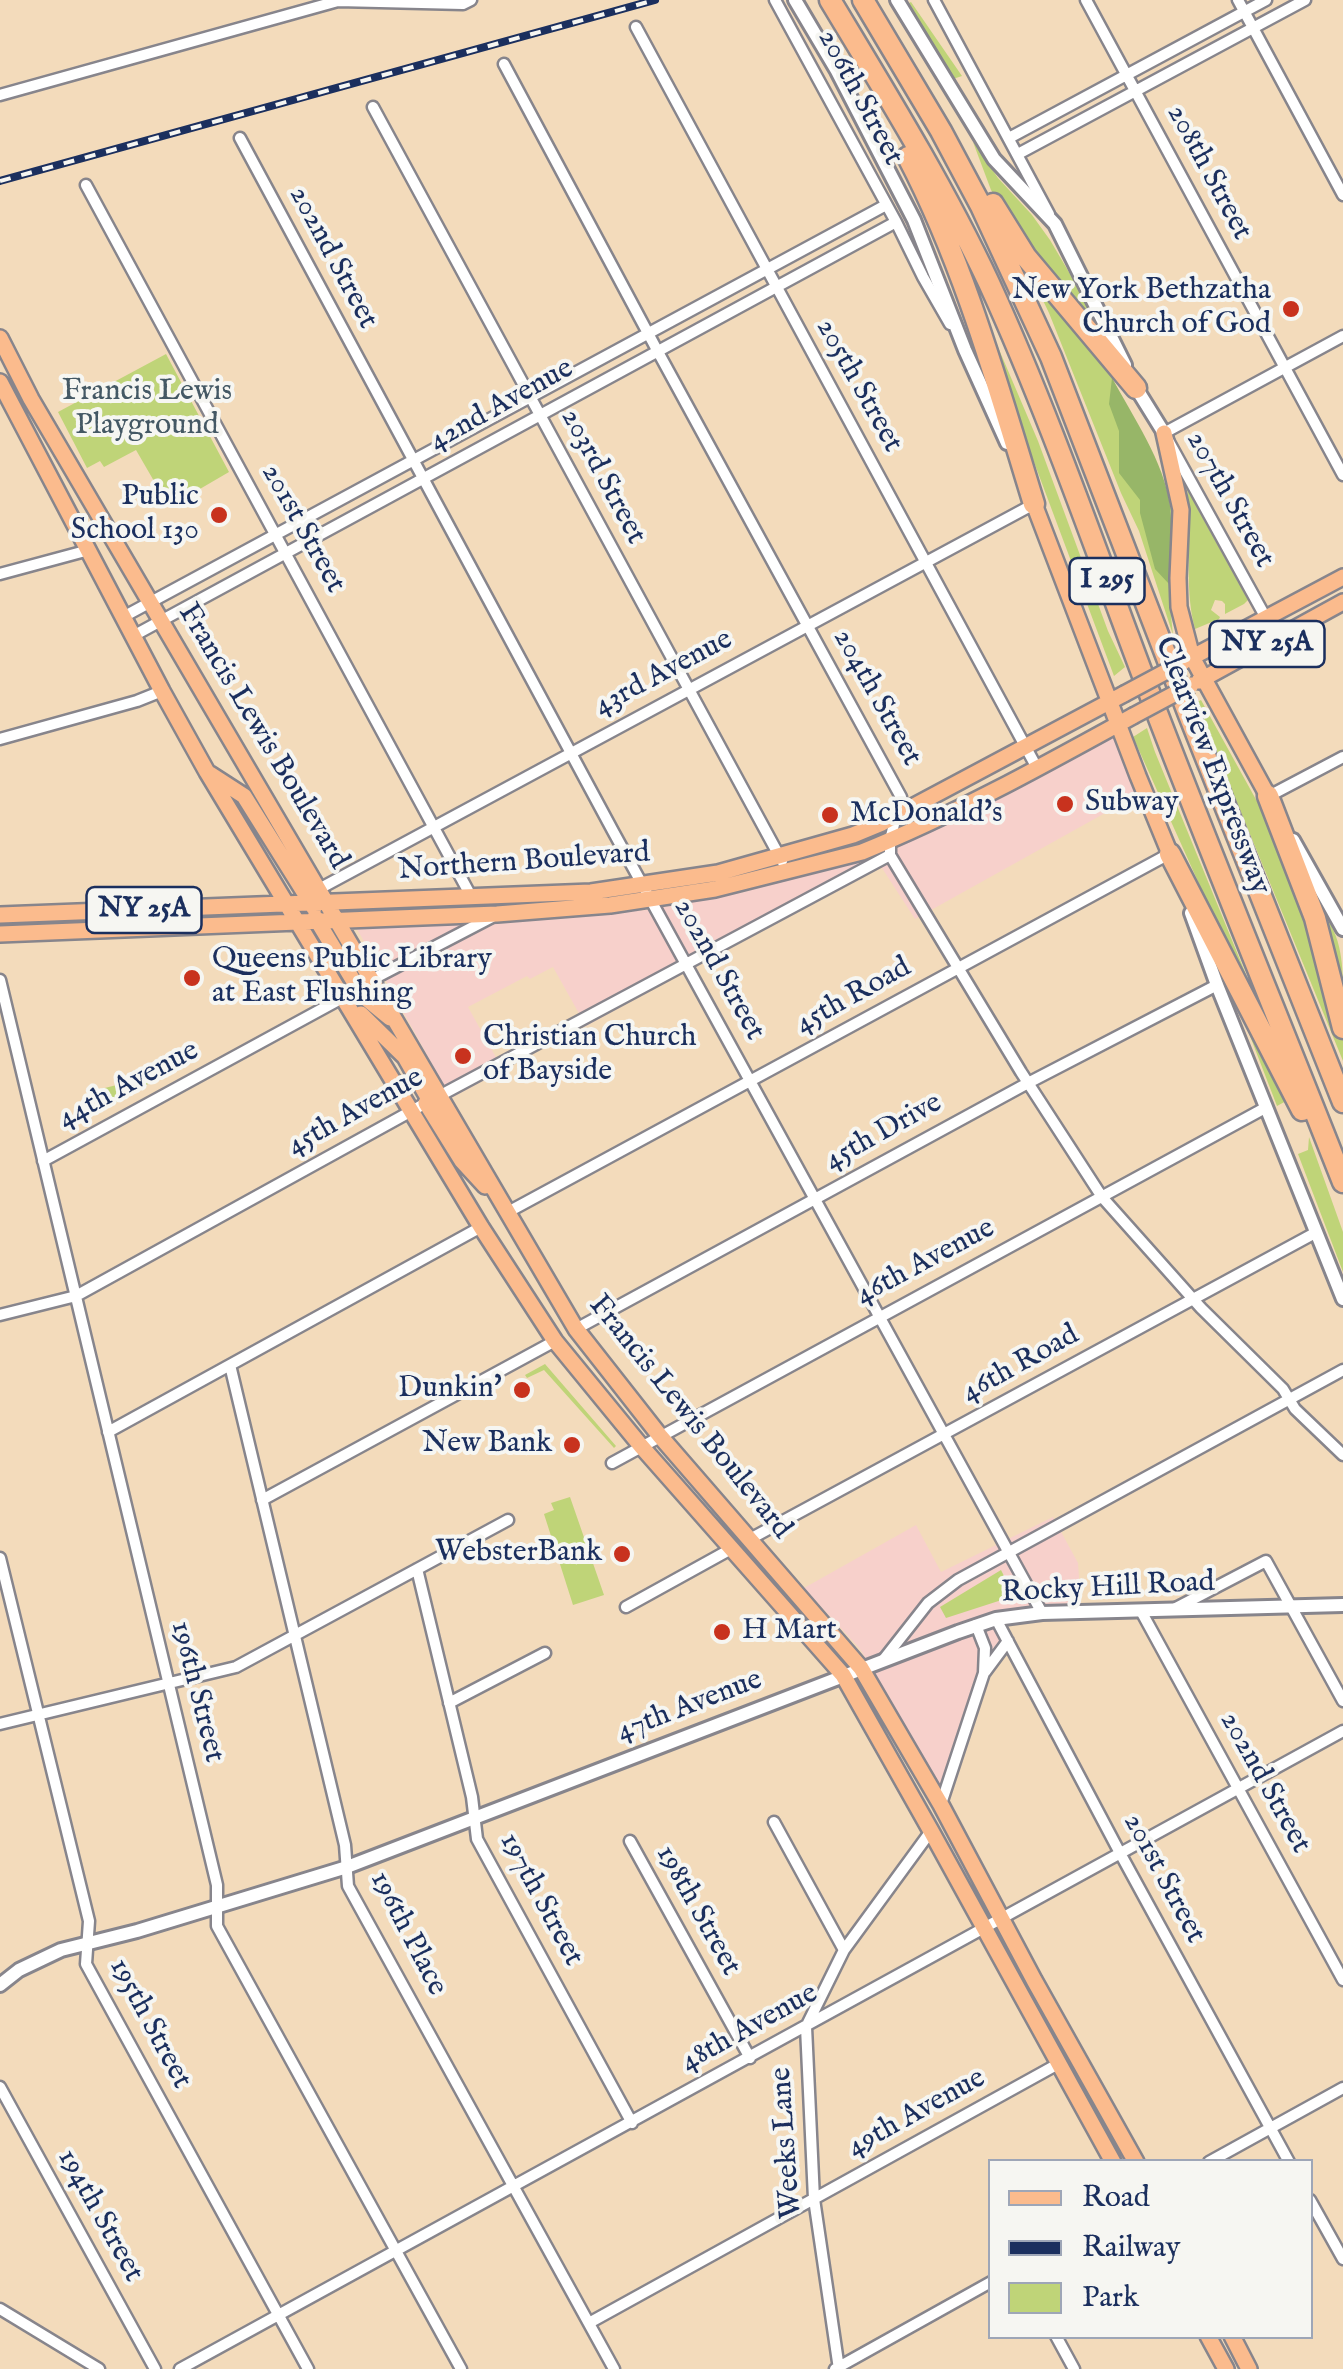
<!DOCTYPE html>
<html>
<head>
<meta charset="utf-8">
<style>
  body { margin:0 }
  #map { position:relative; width:1343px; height:2369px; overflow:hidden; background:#f3dbbb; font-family:"IM FELL English",serif }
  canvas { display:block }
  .legend { position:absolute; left:988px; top:2159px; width:325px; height:180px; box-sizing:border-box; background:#f6f6f2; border:2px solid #9ea6b7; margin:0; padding:12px 18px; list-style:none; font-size:30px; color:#1b2f5e }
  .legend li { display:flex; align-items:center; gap:20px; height:50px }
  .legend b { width:50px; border:2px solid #9ea6b7 }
</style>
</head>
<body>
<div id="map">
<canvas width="1343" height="2369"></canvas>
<ul class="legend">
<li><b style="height:12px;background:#fbbb8d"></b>Road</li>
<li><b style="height:12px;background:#1b2f5e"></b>Railway</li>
<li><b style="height:28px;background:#bfd478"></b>Park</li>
</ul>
</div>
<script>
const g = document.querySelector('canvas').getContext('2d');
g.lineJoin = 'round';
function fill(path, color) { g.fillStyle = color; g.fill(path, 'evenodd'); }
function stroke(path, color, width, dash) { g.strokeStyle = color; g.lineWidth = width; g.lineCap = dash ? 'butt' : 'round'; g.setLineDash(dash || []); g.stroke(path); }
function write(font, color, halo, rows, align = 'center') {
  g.font = font + ' "IM FELL English",serif'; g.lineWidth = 8; g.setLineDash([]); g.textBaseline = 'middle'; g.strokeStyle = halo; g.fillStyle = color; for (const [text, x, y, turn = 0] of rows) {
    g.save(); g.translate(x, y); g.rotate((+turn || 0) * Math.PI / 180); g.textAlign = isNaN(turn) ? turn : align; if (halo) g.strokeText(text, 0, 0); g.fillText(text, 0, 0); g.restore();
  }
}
fill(new Path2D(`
  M1116,736l25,57 -226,126 -35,-54 -294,161 -33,-59 -23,12 -3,-3 -59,31 35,63 -52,28 -94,-169 290,-19 97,-18 118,-33 100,-42z
  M1053,1517l25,46 4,57h-39l-37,5 -58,174 -88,-150 -56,-61 112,-63 25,47z`), '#f7d0cb');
fill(new Path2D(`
  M911,2l51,74 -9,3 -46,-75z
  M973,142l25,36 34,37 18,25 46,78 -5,5 -63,-73 -37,-60z
  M1027,267l46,53 39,58 39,73 16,40 4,17 -2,88 4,39 -34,-104 -18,-38 -72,-180z
  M969,279l69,162 70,190 17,36 -11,9 -89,-238z
  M166,354l63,118 -60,35 -33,-57 -32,17 -4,-6 -13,7 -29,-56z
  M1187,489l61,111 -4,4 -19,10v-10l-3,-3 -7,-1 -4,10 9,7 -1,2 -24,10c-12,-46 -2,-94 -8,-140z
  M1201,700l58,105 28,56 28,83 28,97v20l-139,-339 -7,-20z
  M1147,728l8,24 97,237 -34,-63 -85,-189z
  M1321,911c22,26 22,54 22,89z
  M1228,979l62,120 -13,7z
  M148,1067l7,13 -45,26 -2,-4 -3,2 -4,-15 35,-9 -1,-9z
  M1309,1137l34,95v40l-45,-118 10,-4z
  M545,1364l71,82 -2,2 -70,-78 -17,8 -2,-3z
  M570,1497l34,98 -31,10 -29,-91 10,-4 -3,-7z
  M1001,1570l13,26 -68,22 -6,-11z`), '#bfd478');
fill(new Path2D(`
  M1112,378c20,37 53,85 58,128 3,25 0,52 -1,78l-14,-15 -15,-56v-13l-21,-27v-42l-10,-27z`), '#97b668');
const minor = new Path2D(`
  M775,0l121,222 27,55 27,47
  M934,0l115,214
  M1086,0l257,475
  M1238,0l105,195
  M636,27l401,741
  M504,64l153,286 244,447 -11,43v15l131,217 81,125 99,111 82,81 12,20 48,46
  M0,95l338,-94 125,3 8,-4
  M373,107l409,754
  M240,138l374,695 428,780
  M1009,138l257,-138
  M1018,154l287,-154
  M86,185l386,713
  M0,574l89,-24
  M123,617l763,-412
  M133,636l763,-414
  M1277,638l-113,-205 179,-97
  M0,739l137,-38 25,-10
  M1269,796l74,-39
  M319,889l715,-385
  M373,979l119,-62
  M0,980l217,905v41l244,443
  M43,1161l301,-164
  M508,1212l661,-358
  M0,1315l76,-19 350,-193 464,-248
  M576,1329l452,-246 189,-98
  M230,1365l115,480 3,41 266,483
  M108,1432l373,-205
  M612,1463l653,-355
  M262,1500l293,-159
  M750,1539l565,-306
  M0,1558l89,363 -3,43 222,405
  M417,1569l55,228 5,42 155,284
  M626,1607l105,-58
  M1174,1609l92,-48 77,140
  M1141,1611l202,369
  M996,1619l124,234 169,309
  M884,1659l44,-56 30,-23 385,-210
  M985,1672l23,-31
  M449,1703l96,-50
  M0,1724l236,-57 272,-147
  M941,1804l43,-131 1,-25 -9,-23
  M774,1822l70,128
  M630,1841l120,217
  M0,2087l155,282
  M1209,2162l134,-74
  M1310,2200l33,59
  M0,2309l99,60
  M589,2323l469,-259
  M1056,2336l18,33
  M180,2369l1163,-638
  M835,2369l156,-87
  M839,2369l-25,-170 -8,-172 38,-77 87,-119`);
const tertiary = new Path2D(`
  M795,0l42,71 77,149 51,130 42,93
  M897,0l97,159 61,65 70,141
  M1133,383l31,50
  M1293,840l50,89
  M1191,913l26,72 126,314
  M0,1985l19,-15 42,-20 76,-19 210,-64 611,-235 38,-13 46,-6 301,-8`);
const primary = new Path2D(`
  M0,338l31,61 545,930 84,107 201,232 80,137 93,175 102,182
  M0,382l162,309 45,81 274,455 74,114 86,105 202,229 88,156 182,331
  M1164,433l17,77 -3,68 1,29 13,50 76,139
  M1034,504l104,272 32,78
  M1187,660l156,-83
  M1199,681l144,-79
  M210,774l34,22 70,112
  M0,915l591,-23 127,-19 135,-38 29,-12 242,-129
  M315,917l47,78 28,23
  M0,934l497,-20 113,-9 105,-16 147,-37c94,-38 182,-87 271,-136
  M361,1014l44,43 25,44
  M426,1103l36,58 23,25
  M1208,2336l18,33
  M1232,2336l17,33`);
const motorway = new Path2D(`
  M830,0c56,93 113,185 159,283 66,144 116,295 173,443 59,153 121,304 181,456
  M863,0l78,131 40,75 70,151 138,358 154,387
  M908,157c57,109 90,230 126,347
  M993,204l33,53 110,131
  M1268,796l47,122 28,110
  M1170,854l132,256`);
stroke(minor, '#87858c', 15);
stroke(tertiary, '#87858c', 18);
stroke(primary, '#87858c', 20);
stroke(motorway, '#87858c', 25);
stroke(minor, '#fff', 10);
stroke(tertiary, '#fff', 12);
stroke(primary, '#fbbb8d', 15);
stroke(motorway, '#fbbb8d', 20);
const rail = new Path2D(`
  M0,181l655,-181`);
stroke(rail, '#1b2f5e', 8);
stroke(rail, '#f6f6f2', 4, [11]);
const primaryBridge = new Path2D(`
  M1124,694l58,-31
  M1133,716l58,-31`);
stroke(primaryBridge, '#87858c', 20, []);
stroke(primaryBridge, '#fbbb8d', 15);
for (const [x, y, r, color] of [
  [1291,309,10,"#c8321e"],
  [219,515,10,"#c8321e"],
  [1065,804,10,"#c8321e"],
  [830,815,10,"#c8321e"],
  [192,978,10,"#c8321e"],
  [463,1056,10,"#c8321e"],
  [522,1390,10,"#c8321e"],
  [572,1445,10,"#c8321e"],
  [622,1554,10,"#c8321e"],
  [722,1632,10,"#c8321e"]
]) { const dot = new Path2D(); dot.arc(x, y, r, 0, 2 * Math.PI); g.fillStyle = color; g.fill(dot); stroke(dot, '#f6f6f2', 4); }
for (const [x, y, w] of [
  [1107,581,75],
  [1267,644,115],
  [144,910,115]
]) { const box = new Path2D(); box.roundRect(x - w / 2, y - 23, w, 46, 8); g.fillStyle = '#f6f6f2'; g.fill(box); stroke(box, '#1b2f5e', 2.5); }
write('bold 28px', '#1b2f5e', null, [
  ["I 295",1107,581],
  ["NY 25A",1267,644],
  ["NY 25A",144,910]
]);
write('30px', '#1b2f5e', '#f6f6f2', [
  ["206th Street",859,98,62],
  ["208th Street",1208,173,62],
  ["202nd Street",332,258,62],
  ["205th Street",858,386,61],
  ["42nd Avenue",502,406,-29],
  ["203rd Street",602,477,62],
  ["207th Street",1229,500,61],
  ["201st Street",302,529,61],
  ["43rd Avenue",664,674,-28],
  ["204th Street",876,698,61],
  ["Francis Lewis Boulevard",262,737,59],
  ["Clearview Expressway",1211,766,69],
  ["Northern Boulevard",524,863,-4],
  ["202nd Street",718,970,61],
  ["45th Road",854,997,-29],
  ["44th Avenue",129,1086,-28],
  ["45th Avenue",356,1113,-29],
  ["45th Drive",884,1133,-29],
  ["46th Avenue",926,1263,-28],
  ["46th Road",1021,1365,-29],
  ["Francis Lewis Boulevard",689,1418,51],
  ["Rocky Hill Road",1108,1589,-3],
  ["196th Street",196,1692,76],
  ["47th Avenue",690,1707,-21],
  ["202nd Street",1264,1783,61],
  ["201st Street",1163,1879,62],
  ["197th Street",540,1900,62],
  ["198th Street",697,1911,61],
  ["196th Place",407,1934,63],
  ["195th Street",149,2024,62],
  ["48th Avenue",750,2029,-29],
  ["49th Avenue",917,2114,-29],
  ["Weeks Lane",788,2143,-94],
  ["194th Street",99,2216,61]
]);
write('30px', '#1b2f5e', '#f6f6f2', [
  ["New York Bethzatha",1271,292],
  ["Church of God",1271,326],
  ["Public",199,498],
  ["School 130",199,532],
  ["Subway",1085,804,"left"],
  ["McDonald's",850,815,"left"],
  ["Queens Public Library",212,961,"left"],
  ["at East Flushing",212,995,"left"],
  ["Christian Church",483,1039,"left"],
  ["of Bayside",483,1073,"left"],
  ["Dunkin'",502,1390],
  ["New Bank",552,1445],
  ["WebsterBank",602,1554],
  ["H Mart",742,1632,"left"]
], 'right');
write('30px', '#445864', '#f6f6f2', [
  ["Francis Lewis",147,393],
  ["Playground",147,427]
]);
</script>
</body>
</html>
